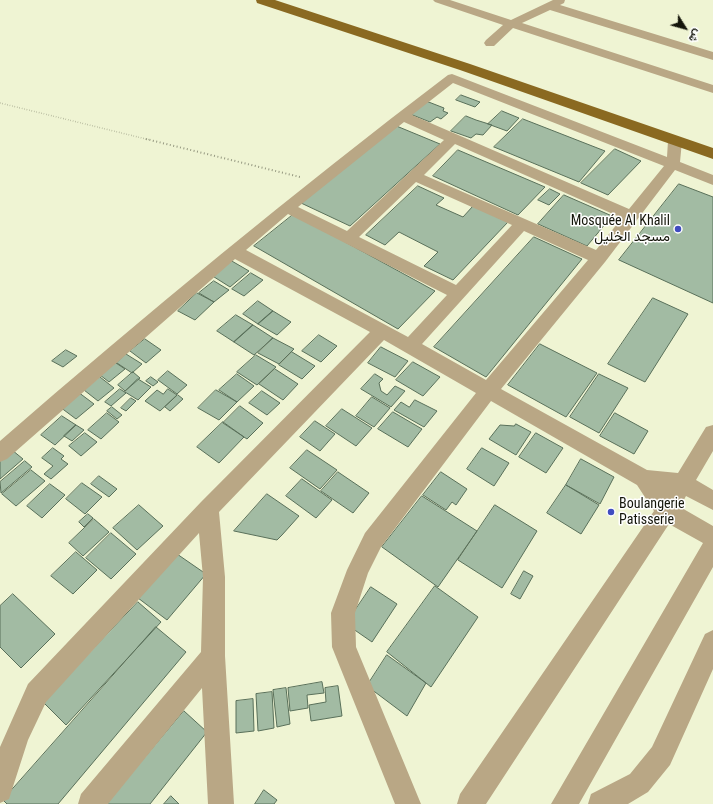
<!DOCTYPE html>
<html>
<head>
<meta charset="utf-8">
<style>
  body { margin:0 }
  #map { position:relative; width:713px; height:804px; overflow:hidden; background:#eff4d3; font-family:"Roboto Condensed",Vazirmatn,sans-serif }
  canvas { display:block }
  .north { position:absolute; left:665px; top:8px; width:40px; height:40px; -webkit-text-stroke:3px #fff; paint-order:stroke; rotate:127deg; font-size:11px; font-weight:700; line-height:16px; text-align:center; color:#14150a }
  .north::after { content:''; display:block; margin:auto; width:14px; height:18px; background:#14150a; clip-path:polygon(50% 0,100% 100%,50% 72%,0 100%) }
</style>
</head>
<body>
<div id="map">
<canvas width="713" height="804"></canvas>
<div class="north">ش</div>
</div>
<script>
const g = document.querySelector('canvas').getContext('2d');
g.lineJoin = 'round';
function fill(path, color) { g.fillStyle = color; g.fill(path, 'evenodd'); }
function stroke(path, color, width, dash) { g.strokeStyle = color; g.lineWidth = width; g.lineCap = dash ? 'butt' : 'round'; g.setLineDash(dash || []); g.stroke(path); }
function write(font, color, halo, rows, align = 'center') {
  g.font = font + ' "Roboto Condensed",Vazirmatn,sans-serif'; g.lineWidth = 3; g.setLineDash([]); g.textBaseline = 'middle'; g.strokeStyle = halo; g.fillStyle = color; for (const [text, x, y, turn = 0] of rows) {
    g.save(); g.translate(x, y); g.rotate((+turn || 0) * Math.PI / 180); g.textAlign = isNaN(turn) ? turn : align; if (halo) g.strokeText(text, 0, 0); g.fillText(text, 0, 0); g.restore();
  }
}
const building = new Path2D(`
  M461,95l19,7 -5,5 -19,-7z
  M426,101l18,7 -1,3 5,2 -7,6 -4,-2 -7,5 -20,-8z
  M502,111l17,7 -12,13 -19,-7z
  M466,116l10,4 16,5 -9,10 -7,-1 -5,4 -20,-7z
  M523,119l82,32 -26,31 -85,-35z
  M394,125l46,19 -90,82 -49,-23z
  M615,149l26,12 -33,34 -27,-12z
  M458,150l87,37 -27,28 -85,-39z
  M679,184l34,13v106l-94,-43z
  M418,186l26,12 -8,7 27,12 10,-11 35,16 -55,58 -29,-14 14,-14 -39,-20 -14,13 -19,-10z
  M550,189l10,5 -11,11 -11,-5z
  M564,195l48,21 -25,30 -49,-22z
  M294,214l141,77 -37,38 -144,-83z
  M534,237l48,22 -96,118 -52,-30z
  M230,260l19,11 -19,16 -19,-12z
  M251,273l12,7 -19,16 -12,-7z
  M214,281l15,9 -15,12 -15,-9z
  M197,293l17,9 -19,18 -17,-9z
  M653,298l35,16 -43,68 -37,-18z
  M258,301l15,10 -15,13 -15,-10z
  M273,311l18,11 -14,13 -19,-11z
  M236,315l17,10 -19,17 -17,-11z
  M253,325l20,13 -19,17 -20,-13z
  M319,335l18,11 -16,16 -19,-11z
  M273,338l21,11 -15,15 -21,-11z
  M145,339l16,11 -15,13 -16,-12z
  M540,344l57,29 -31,44 -58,-32z
  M381,347l27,14 -13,16 -27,-14z
  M66,350l11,6 -14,11 -11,-6z
  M292,352l23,14 -13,13 -23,-14z
  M126,354l16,10 -10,9 -15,-10z
  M256,355l20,12 -19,18 -20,-13z
  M413,362l27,15 -17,19 -27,-16z
  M116,363l9,6 -16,13 -9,-7z
  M275,369l23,15 -15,16 -24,-16z
  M168,371l19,14 -10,9 -19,-14z
  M133,372l7,6 -15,13 -7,-6z
  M237,374l17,12 -17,16 -18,-12z
  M375,374l8,5 -4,4 2,8 6,4 8,-9 10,5 -14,16 -30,-18z
  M599,374l29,14 -29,45 -29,-16z
  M100,377l14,11 -16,13 -14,-11z
  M151,377l7,5 -5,4 -7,-5z
  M138,379l13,8 -13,13 -13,-8z
  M120,389l6,4 -15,13 -6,-4z
  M168,389l9,6 -17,16 -15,-10 12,-11 6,4z
  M216,390l21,12 -18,18 -21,-12z
  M262,391l18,12 -13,12 -18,-12z
  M78,392l16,12 -18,15 -16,-12z
  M178,395l5,4 -13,12 -5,-4z
  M372,397l18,11 -16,19 -18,-11z
  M131,398l5,3 -10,10 -5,-3z
  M415,400l22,11 -13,16 -30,-17 7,-8 8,5z
  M240,406l23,17 -16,16 -24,-16z
  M112,407l10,8 -5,4 -10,-8z
  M342,409l30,19 -16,18 -30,-20z
  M393,412l29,17 -14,18 -30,-18z
  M107,413l12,9 -18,17 -13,-9z
  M615,413l33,18 -14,23 -34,-18z
  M62,416l14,9 -21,20 -14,-10z
  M315,421l20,13 -15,17 -20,-14z
  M223,422l21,15 -25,26 -22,-16z
  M516,424l15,8 -15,23 -27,-16 11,-14 14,1z
  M76,425l8,5 -12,11 -8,-5z
  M85,433l12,9 -16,14 -12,-10z
  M536,433l27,15 -17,25 -27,-16z
  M53,448l11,8 -3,3 7,5 -17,15 -7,-5 9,-8 -11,-8z
  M482,448l27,15 -15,23 -27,-17z
  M12,450l11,9 -23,20v-20z
  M307,450l30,20 -17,19 -30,-21z
  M581,459l33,18 -14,27 -34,-19z
  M25,461l7,6 -31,26 -1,-11z
  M31,470l14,11 -29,25 -14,-12z
  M338,472l31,21 -16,20 -32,-22z
  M441,472l26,17 -11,16 -4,-3 -6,8 -23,-15z
  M99,476l18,13 -8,8 -18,-13z
  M302,479l30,21 -16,18 -30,-22z
  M82,483l20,14 -17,17 -19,-15z
  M50,484l15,11 -23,23 -15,-12z
  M566,485l33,20 -18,29 -34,-21z
  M267,494l32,22 -17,19 -5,5 -43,-9z
  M422,496l55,35 -39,56 -56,-40z
  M139,505l24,21 -26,24 -24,-22z
  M495,505l42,26 -35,57 -44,-28z
  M88,514l5,4 -9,9 -5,-5z
  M94,519l15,13 -26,24 -14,-13z
  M111,533l25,21 -25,25 -25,-21z
  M76,552l21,18 -24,24 -22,-18z
  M177,554l29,20 -39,46 -29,-22z
  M524,571l9,5 -13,23 -9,-5z
  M435,586l43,31 -47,70 -44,-35z
  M371,587l26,17 -25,38 -26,-18z
  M13,594l42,40 -34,34 -21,-21v-41z
  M138,602l23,20 -95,103 -23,-23z
  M156,627l30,25 -128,152h-51l-4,-4z
  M387,655l39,28 -19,33 -40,-30z
  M322,682l2,11 -17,2 1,13 -18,3 -2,-23z
  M338,686l4,30 -31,5 -2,-16 17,-3 -1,-14z
  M286,688l4,36 -13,3 -4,-37z
  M272,692l2,36 -16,3 -2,-37z
  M253,699l1,32 -18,2v-32z
  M184,711l23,21 -57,72h-44z
  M264,790l13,10 -3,4h-19z
  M171,796l8,8h-15z`);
fill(building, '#a2bba3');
stroke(building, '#59705a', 1);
stroke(new Path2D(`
  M0,103l150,37`), '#969981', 1.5, [0.5, 2]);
stroke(new Path2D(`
  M146,139l154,38`), '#969981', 2, [1, 2.5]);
fill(new Path2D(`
  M433,0h17l61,20 42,-20h12l-1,3 -4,2 153,47v8l-163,-50 -28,13 191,62v8l-200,-65 -19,18h-8l-2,-3 2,-3 17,-15 -68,-23z
  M452,74l215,83 1,-16 2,-3h10l2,3 -2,21 33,13v10l-38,-15 -70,92 -104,127 146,81 31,3 28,-46 7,-2v26l-17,29 17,10v20l-27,-14 -6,11 33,19v41l-134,237h-28l152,-261 -34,-19 -183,280h-29l3,-10 194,-283 -17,-26 -146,-84 -110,146 -13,26 -13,40 1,34 65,157h-26l-63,-157 -1,-34 16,-43 18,-37 111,-140 -92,-53 -165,172 6,65v79l9,148h-26l-6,-116 -94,116h-30l3,-10 120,-142 2,-75 -4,-44 -153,169 -18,38 -19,59 -9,4v-56l28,-63 173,-182 169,-170 -135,-73 -228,200 -7,3v-21c146,-127 294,-249 448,-366zM453,83l211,83 -35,43 -217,-94zM404,122l40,18 -97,91 -49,-24zM455,144l167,74 -26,32 -172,-75zM416,182l96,43 -56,60 -97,-48zM288,214l159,81 -39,42 -162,-87zM524,231l64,29 -102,120 -64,-36z
  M713,630v39l-43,96 -22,27 -20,12h-40l3,-10 39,-20 22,-27 53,-113z`), '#b9a785');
fill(new Path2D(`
  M256,0h19l195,64 243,84v11l-253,-89 -203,-67z`), '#8a6921');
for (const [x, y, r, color] of [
  [678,229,4,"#404cc0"],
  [611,512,4,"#404cc0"]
]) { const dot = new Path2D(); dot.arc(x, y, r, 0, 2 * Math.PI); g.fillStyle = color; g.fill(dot); stroke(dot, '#fff', 1.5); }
write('14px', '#14150a', '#fff', [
  ["Mosquée Al Khalil",670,221],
  ["مسجد الخليل",670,237],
  ["Boulangerie",619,504,"left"],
  ["Patisserie",619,520,"left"]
], 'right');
</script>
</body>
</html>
